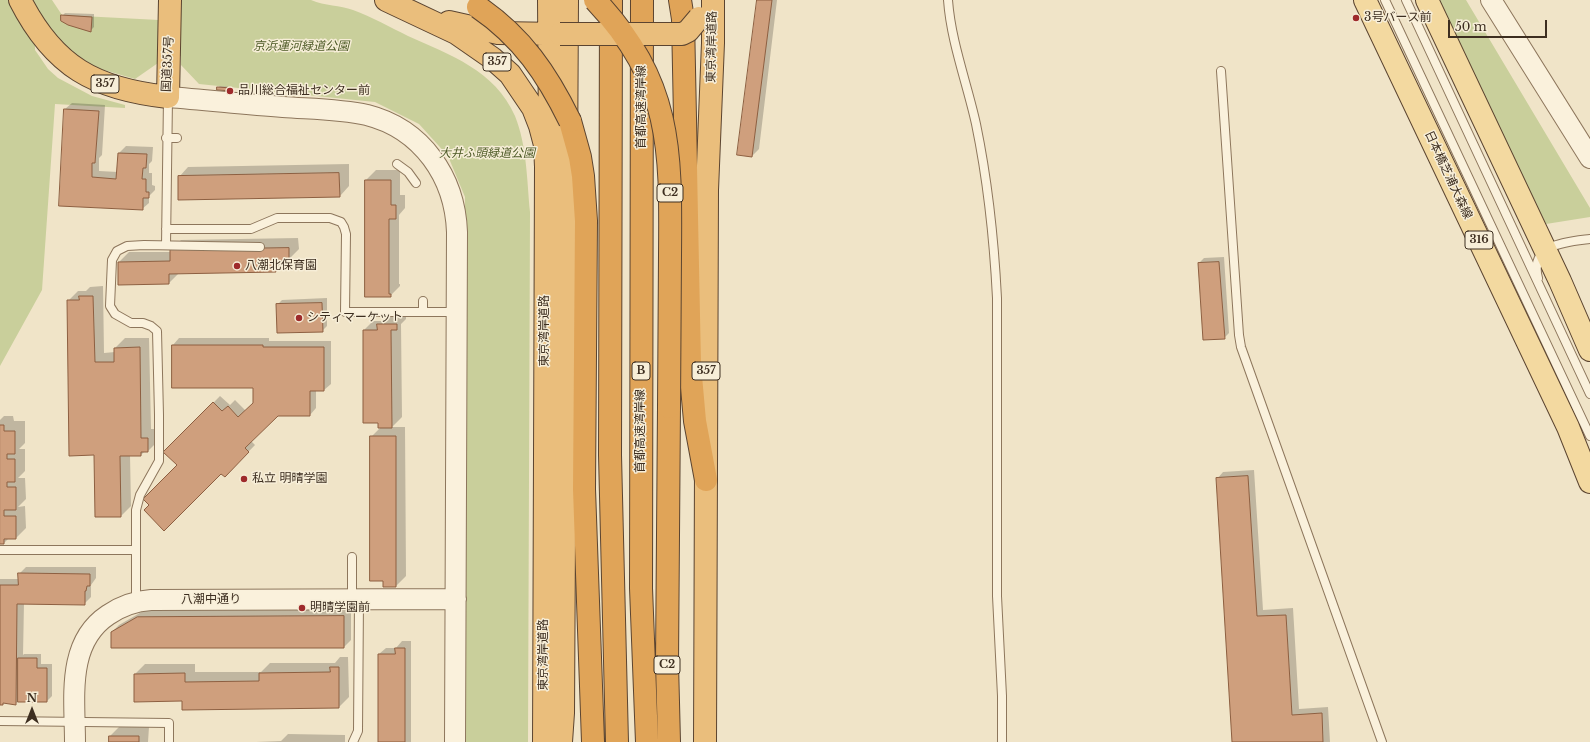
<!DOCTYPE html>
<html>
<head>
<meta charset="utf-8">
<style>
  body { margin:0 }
  #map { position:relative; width:1590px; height:742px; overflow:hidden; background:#f0e4c8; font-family:"Libre Baskerville",serif }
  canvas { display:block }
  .north { position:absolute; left:12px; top:690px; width:40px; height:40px; -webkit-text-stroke:3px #f7eed8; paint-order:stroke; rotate:0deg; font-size:11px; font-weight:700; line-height:16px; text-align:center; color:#3d2e20 }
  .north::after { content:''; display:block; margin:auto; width:14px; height:18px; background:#3d2e20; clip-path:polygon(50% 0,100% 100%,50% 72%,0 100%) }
  .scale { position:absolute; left:1448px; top:20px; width:99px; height:18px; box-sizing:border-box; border:2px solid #3d2e20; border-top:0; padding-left:5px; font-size:12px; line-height:14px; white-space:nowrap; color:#3d2e20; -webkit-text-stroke:3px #f7eed8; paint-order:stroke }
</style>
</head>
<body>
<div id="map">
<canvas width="1590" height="742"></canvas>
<div class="north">N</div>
<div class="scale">50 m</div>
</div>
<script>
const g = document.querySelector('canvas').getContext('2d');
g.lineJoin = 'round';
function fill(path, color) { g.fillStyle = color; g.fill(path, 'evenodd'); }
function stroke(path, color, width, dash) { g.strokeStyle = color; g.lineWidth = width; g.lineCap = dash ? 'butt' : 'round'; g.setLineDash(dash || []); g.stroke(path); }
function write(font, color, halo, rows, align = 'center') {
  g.font = font + ' "Libre Baskerville","Noto Sans JP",serif'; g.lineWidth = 3; g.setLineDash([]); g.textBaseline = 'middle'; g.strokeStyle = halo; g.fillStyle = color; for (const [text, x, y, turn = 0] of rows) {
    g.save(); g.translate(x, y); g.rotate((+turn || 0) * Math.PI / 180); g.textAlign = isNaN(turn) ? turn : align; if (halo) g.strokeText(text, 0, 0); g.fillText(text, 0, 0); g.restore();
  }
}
fill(new Path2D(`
  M0,0h52l10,15 97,5 -1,28 23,1v-49h130c14,6 29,5 42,10 19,7 37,17 55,26 42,19 87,34 107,80 12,30 12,65 15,96l-2,530h-66l3,-545 -17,-41 -29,-32 -44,-22 -176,-18 -18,-19v-9l-23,-1v8l-23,16 -38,-11 -24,-15 -25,-23 -13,-20v40l13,19 10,9 34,18 33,9v3l-70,-4 -13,186 -42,76z
  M1437,0h29l124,208v9l-44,7z`), '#c9cf9b');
fill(new Path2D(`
  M758,0h19l-18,149 -7,7z
  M65,13l29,1v13l-3,3 -29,-14z
  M220,86l13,1 -1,2 -1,1 -13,-3z
  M72,103l33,2 -3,50 -3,3v13l19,1 1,-19 7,-7 27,1 -1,14 -3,3v9h3v12l3,1v4l-6,6v7l-7,6 -82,-4 5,-96z
  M349,164v22l-9,10 -161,-19 9,-10z
  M376,170h24v25h5v13l-6,7v69h1v2l-10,10h-24v-116z
  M298,238l1,11 -10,10h-3v2l-10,10 -97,2 -10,10 -50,-21 10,-10h42l10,-12z
  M1224,257l5,76 -5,5 -25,-75 5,-5z
  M103,286l1,67 11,-1v-4l10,-10h24l2,91h6l1,12 -10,10h-3l-4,4h-11l1,51 -10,10 -26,-62 -27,-153 10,-10h8l4,-4z
  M327,298v28l-5,5 -45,-26 5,-5z
  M388,314h18v5l-5,5 1,93 -10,10h13l1,149 -10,10 -25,-149 10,-10 -17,-97 9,-9h9z
  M179,338h90v3h62v43l-7,6h-8v18l-6,7h-33l-26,26 4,4 -30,31 -4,-3 -71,32 28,-40 -13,-13 55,-56 10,9 5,-5 11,11 8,-8v-16h-81v-42z
  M4,416h9l1,5h11v22l-6,6h6v22l-7,7h7l1,21 -8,8 7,-1 1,22 -10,10h-7l-5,5h-4v-123z
  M1254,470l9,140 30,-2 6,101 29,-2 2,35h-97l-16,-263 6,-7z
  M26,567h70v11l-5,7v12l-7,7 -60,-1 -1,52 1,-1h17v10h11v32l-5,5h-28l-3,2h-12l-4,1v-125h19v-5z
  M302,608h8l-2,2h43v30l-7,7 -232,-15 7,-7 26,-15h157z
  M402,641h9v101h-32v-88l7,-6h10z
  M340,657h8l1,40 -10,10 -156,-7 -48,-26 10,-10h50v8h66l9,-9h65z
  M120,726l29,1 -1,15h-38v-6z
  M288,734l57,1v7h-89l25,-1z`), '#0003');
const building = new Path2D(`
  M757,0h15l-20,157 -15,-2z
  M61,15l31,2 -1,15 -23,-7 -7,-4z
  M217,87l15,1v3l-15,-1z
  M64,109l35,2 -4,52h-3v14l24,2 2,-26 29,1 -1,14h-3l-1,11h4v13h3v6h-6v12l-84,-4z
  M339,173l1,24 -162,3v-24z
  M365,180h26v25h5v14h-7v75h2v3h-26z
  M289,248v12l-13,1v11l-107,2v10l-51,1v-23l52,-1v-11z
  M1219,262l6,77 -22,1 -5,-77z
  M79,296h14l2,66h19v-14l26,-1 1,91h7v14h-7v4h-21l1,61h-26l-1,-62 -25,1 -2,-156h12z
  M322,303l1,29 -46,1 -1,-29z
  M377,324h20v6h-6l1,98h-14v-5h-15v-93h14z
  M172,345h91v2h61v44h-14v25h-32l-33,32 4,4 -24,25 -4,-3 -57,57 -20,-21 5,-5 -6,-6 34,-34 -14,-13 50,-50 9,9 6,-5 10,11 15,-14v-15h-81z
  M0,425h4v6h11v23h-8v5h8v23h-8v5h9v23h-12v6h12v23h-12v5h-4z
  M370,436h26v151h-13v-6h-13z
  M1248,476l9,140 29,-1 6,100 30,-2 1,29h-91l-16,-264z
  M18,573l72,1v12h-3l-1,5h-1v14l-68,-1 -1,101 -13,-2v2h-3v-120h18z
  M344,616v32h-233v-16l26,-15z
  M395,648h10v94h-27v-88h17z
  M18,658h19v10h10v34h-29z
  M330,667h9v41l-157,2v-9l-48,1v-28l51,-1v9l74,-1v-8l71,-1z
  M109,736h30v6h-30z`);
fill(building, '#cf9f7d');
stroke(building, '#8d5f41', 1);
const service = new Path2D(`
  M948,0c3,42 19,83 28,124 12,58 18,115 21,174v298l5,100v46
  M1385,0l205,436
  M1406,0l184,394
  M1221,71l18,264 2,12 141,395
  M166,138h11
  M397,164l11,8 8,11
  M166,229h85l26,-11h53l11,4 3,5 2,7 -1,78h112
  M166,245l2,-147
  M1538,278c-9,-34 28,-36 52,-39
  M423,301v11
  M0,550h135
  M352,600v-43
  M136,602v-92l4,-15 19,-34v-46l-2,-84 -6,-5 -8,-3h-12l-16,-9 -5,-8 2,-46 5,-9 10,-5 17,-1 116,2
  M0,721l169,2v19
  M353,742l5,-11 1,-131`);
const tertiary = new Path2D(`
  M1491,0l99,158
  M168,97c38,3 76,7 115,10 27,2 57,2 84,8 55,14 88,62 90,117l-2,510
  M75,742c0,-44 -9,-99 33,-127 13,-9 28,-14 43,-15l305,-1`);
const primary = new Path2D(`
  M1365,0l203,427 22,55
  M1427,0l133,281 30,69`);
const trunk = new Path2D(`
  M20,0c34,67 75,89 148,97l2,-97
  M386,0l70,33 36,25 18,16 23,34 7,18 5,19 1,22 -2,575
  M549,0l1,141
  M449,22l49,11 62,1
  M561,742l2,-29 4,-713
  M705,742l2,-552 6,-147v-43`);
const motorway = new Path2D(`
  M611,0l-1,455 7,287
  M642,0l-1,588 6,154
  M680,0l3,19 7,346 5,56 11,59
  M570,121l10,36 3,19 3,45 -2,268 9,253
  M669,742l-2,-79 2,-256`);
stroke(service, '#8d765c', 10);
stroke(tertiary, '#8d765c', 22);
stroke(primary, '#5b4430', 24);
stroke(trunk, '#5b4430', 24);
stroke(motorway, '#5b4430', 24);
stroke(service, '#faf1dc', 8);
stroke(tertiary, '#faf1dc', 20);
stroke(primary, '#f3d9a0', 22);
stroke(trunk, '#eabe7c', 22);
stroke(motorway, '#e0a458', 22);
const trunkBridge = new Path2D(`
  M560,34h122l6,-3 11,-13`);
const motorwayBridge = new Path2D(`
  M595,0c77,82 76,149 75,255 0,51 -1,101 -1,152
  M478,7c44,30 69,67 92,114`);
stroke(trunkBridge, '#5b4430', 24, []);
stroke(motorwayBridge, '#5b4430', 24, []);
stroke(trunkBridge, '#eabe7c', 22);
stroke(motorwayBridge, '#e0a458', 22);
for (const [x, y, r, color] of [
  [1356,18,4,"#9e2a2b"],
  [230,91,4,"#9e2a2b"],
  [237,266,4,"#9e2a2b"],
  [299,318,4,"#9e2a2b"],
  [244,479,4,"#9e2a2b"],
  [302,608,4,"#9e2a2b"]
]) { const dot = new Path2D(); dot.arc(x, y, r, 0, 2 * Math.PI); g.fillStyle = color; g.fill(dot); stroke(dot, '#f7eed8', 1.5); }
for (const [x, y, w] of [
  [497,62,28],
  [105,84,28],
  [670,193,26],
  [1479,240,28],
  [641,371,18],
  [706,371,28],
  [667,665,26]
]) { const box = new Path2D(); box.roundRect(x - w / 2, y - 9, w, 18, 3); g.fillStyle = '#f7eed8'; g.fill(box); stroke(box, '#3d2e20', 1); }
write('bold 11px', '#3d2e20', null, [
  ["357",497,62],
  ["357",105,84],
  ["C2",670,193],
  ["316",1479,240],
  ["B",641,371],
  ["357",706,371],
  ["C2",667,665]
]);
write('12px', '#3d2e20', '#f7eed8', [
  ["3号バース前",1364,18],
  ["品川総合福祉センター前",238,91],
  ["八潮北保育園",245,266],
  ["シティマーケット",307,318],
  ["私立 明晴学園",252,479],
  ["明晴学園前",310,608]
], 'left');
write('italic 12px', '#4d5a26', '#f7eed8', [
  ["京浜運河緑道公園",301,47],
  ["大井ふ頭緑道公園",487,154]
]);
write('12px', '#3d2e20', '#f7eed8', [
  ["東京湾岸道路",712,47,-89],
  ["国道357号",168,64,-87],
  ["首都高速湾岸線",642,107,-90],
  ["日本橋芝浦大森線",1448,175,65],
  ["東京湾岸道路",545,331,-90],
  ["首都高速湾岸線",641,431,-90],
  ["八潮中通り",211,600],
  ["東京湾岸道路",544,655,-90]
]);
</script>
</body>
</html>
